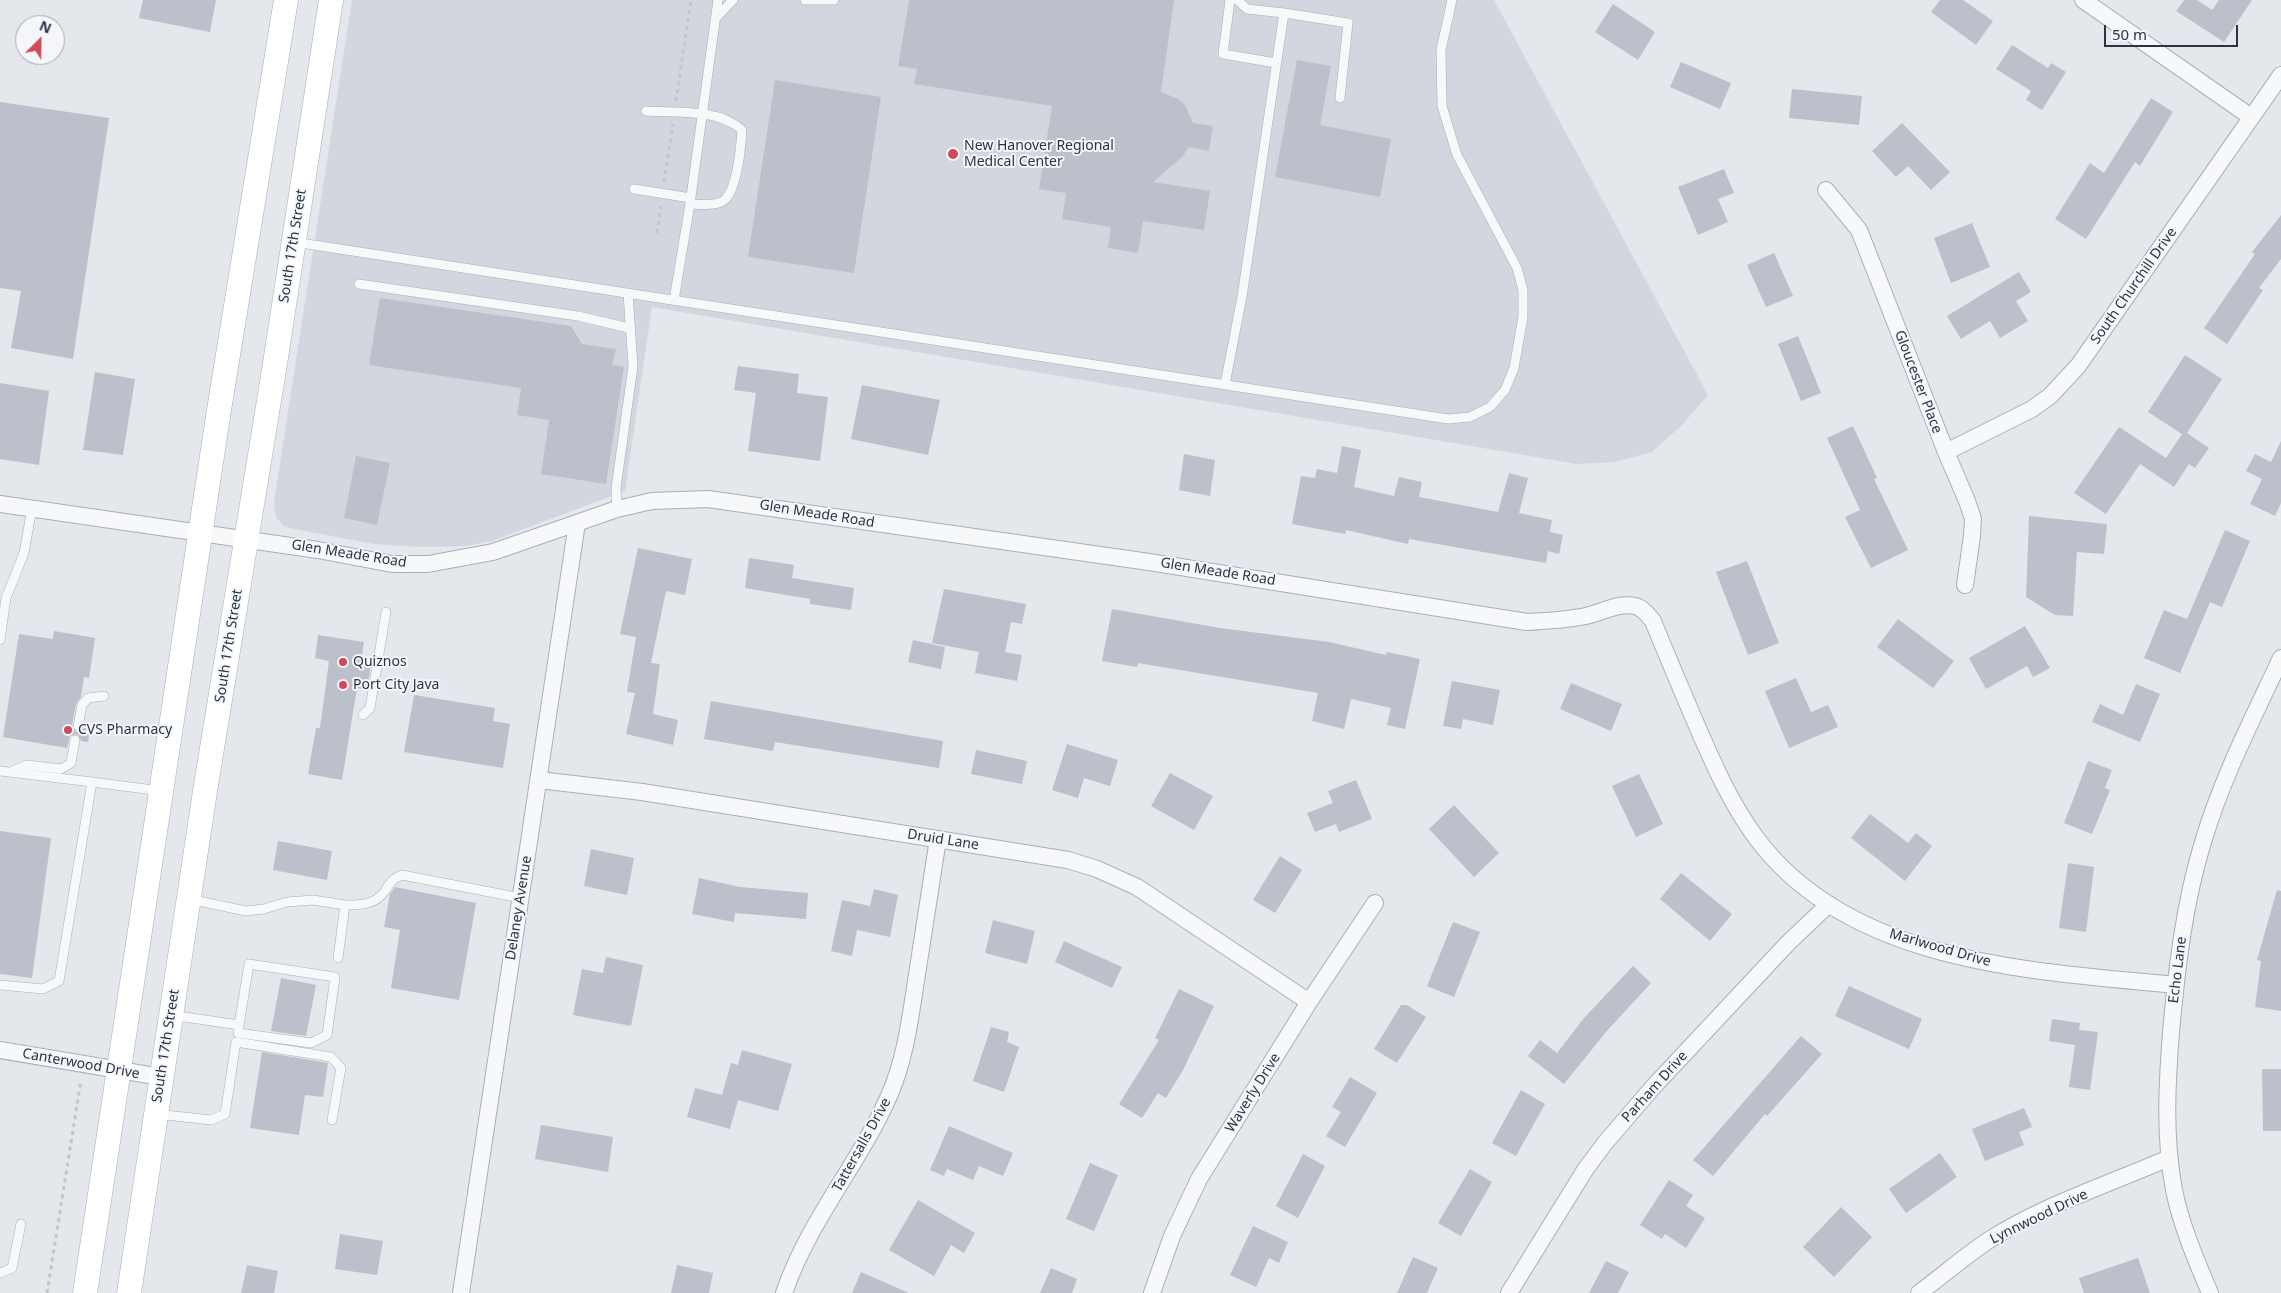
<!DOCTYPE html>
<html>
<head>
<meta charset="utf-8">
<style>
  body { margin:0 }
  #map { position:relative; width:2281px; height:1293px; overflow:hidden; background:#e4e7ec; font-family:"Noto Sans",sans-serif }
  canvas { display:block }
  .north { position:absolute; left:15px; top:15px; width:50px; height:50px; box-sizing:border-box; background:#f4f6f9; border:1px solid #a4a8b1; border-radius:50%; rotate:23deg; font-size:14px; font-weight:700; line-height:20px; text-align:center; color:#2b3445 }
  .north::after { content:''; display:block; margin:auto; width:18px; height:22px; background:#d1495b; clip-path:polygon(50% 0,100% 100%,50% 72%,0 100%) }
  .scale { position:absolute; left:2104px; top:25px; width:134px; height:22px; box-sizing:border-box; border:2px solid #2b3445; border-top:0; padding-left:6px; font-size:15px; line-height:18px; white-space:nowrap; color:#2b3445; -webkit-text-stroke:4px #f4f6f9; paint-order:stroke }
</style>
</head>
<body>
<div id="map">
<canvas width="2281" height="1293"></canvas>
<div class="north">N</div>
<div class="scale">50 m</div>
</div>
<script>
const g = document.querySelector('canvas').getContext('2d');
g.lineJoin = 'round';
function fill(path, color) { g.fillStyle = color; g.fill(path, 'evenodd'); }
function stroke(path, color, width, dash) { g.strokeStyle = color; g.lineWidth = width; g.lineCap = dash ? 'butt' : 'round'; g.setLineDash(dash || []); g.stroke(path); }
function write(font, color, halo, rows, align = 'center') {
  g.font = font + ' "Noto Sans",sans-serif'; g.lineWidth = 4; g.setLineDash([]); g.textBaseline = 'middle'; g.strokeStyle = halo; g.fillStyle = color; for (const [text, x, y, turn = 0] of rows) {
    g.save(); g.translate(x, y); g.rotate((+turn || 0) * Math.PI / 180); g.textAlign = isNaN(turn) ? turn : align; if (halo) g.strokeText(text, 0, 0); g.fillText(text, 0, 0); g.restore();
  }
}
fill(new Path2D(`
  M352,0h1142l214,395 -26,30 -30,27 -37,10 -38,2 -925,-157 -27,184 -133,50 -28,5 -44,1 -46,-3 -90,-17 -8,-10 -2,-15z`), '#d2d6de');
fill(new Path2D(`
  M143,0h73l-6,32 -71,-14z
  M909,0h265l-13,92 17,7 7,6 8,18 20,3 -4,25 -20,-4 -7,10 -29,25 57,9 -6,39 -61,-9 -5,32 -30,-5 3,-21 -49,-8 4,-26 -27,-4 13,-83 -138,-22 3,-15 -19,-3z
  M1940,0h23l30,21 -17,24 -45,-33z
  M2184,0h13l15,10 7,-10h33l-28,42 -48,-31z
  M1613,4l42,28 -17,28 -43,-28z
  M2012,45l36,23 3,-5 15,9 -24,38 -16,-10 5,-9 -35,-22z
  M1297,60l34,6 -11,59 71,14 -11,58 -105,-20z
  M1681,62l50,21 -11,26 -50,-22z
  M775,80l106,17 -27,176 -106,-16z
  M1792,89l70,7 -3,29 -70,-7z
  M2151,98l22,14 -33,54 -5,-4 -49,77 -31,-20 35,-56 14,10z
  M0,102l109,16 -36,241 -62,-11 10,-57 -21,-3z
  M1902,123l48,49 -19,18 -23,-24 -12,11 -24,-26z
  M1724,169l10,24 -16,6 10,23 -30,13 -20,-48z
  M2281,215v44l-22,29 4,2 -36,54 -23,-16 51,-74 -3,-2z
  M1972,223l18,44 -39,16 -17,-45z
  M1774,253l19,43 -27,11 -19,-42z
  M2019,272l12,20 -15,9 12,20 -28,17 -10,-17 -29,18 -14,-23z
  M380,298l191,28 11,18 34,5 -4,16 12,2 -18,117 -65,-10 8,-54 -32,-5 4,-27 -152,-23z
  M1798,336l23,57 -20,8 -23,-57z
  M2185,355l37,24 -35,54 22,15 -14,20 -6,-4 -15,23 -34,-23 -34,50 -32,-21 45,-66 47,31 16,-24 -34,-22z
  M738,366l61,8 -2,19 31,4 -8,64 -72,-10 8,-58 -22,-3z
  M95,372l40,7 -12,76 -40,-5z
  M0,383l49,8 -10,74 -39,-6z
  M862,385l78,15 -12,55 -77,-16z
  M1853,426l24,52 -3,1 34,71 -37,18 -26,-51 15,-7 -33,-72z
  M2281,441v62l-6,13 -25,-12 12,-25 -16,-8 9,-17 16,8z
  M1342,446l19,4 -7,37 40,9 5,-19 23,5 -3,15 79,15 11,-39 19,5 -9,35 33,7 -2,12 13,3 -4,19 -11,-3 -2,12 -137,-24 -1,5 -62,-14 -1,4 -53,-10 9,-48 14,2 2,-9 20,4z
  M1184,454l31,6 -5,36 -31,-6z
  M356,456l34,7 -13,62 -33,-7z
  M2029,516l78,8 -3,30 -27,-2 -4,64 -18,-1 -29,-18z
  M2225,530l25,11 -28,66 -12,-5 -30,71 -36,-15 20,-48 23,9z
  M638,548l54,11 -7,36 -19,-4 -15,72 9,1 -7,50 25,6 -5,25 -47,-11 9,-41 -8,-1 9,-55 -16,-3z
  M749,558l45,7 -2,13 62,10 -3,22 -41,-6v-5l-65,-11z
  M1747,561l32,82 -31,12 -32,-83z
  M944,589l82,15 -4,20 -11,-2 -6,30 17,3 -5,26 -42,-8 4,-21 -47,-9z
  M1112,609l108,19 109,14 57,13 1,-3 33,7 -15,70 -18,-4 4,-17 -40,-9 -7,30 -32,-8 6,-28 -180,-30 -1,4 -35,-6z
  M1898,619l56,42 -21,27 -56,-41z
  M2025,626l25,42 -17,9 -6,-11 -41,23 -17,-31z
  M54,631l41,7 -6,40 -5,-1 -3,20 -5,7 -4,21 4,7h4l4,-4 6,1 -2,13 -7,-1 -2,-5 -3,-2 -6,2 -3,12 -64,-11 16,-103 34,5z
  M318,635l46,7 -3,20 10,2 -4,26 -10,-2 -15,92 -34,-6 8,-46h4l9,-67 -14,-3z
  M913,640l32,7 -4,22 -33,-7z
  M1796,678l15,34 17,-7 10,22 -49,21 -24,-57z
  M1452,681l48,9 -7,35 -30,-6 -2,10 -18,-3z
  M1571,683l51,21 -11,27 -51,-22z
  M2136,684l24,10 -20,48 -48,-20 8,-18 23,11z
  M414,695l81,13 -2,13 17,3 -7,44 -99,-16z
  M711,701l232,40 -4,27 -164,-26 -2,9 -69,-12z
  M1067,744l51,16 -8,26 -26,-8 -6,20 -26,-8z
  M976,750l51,11 -5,23 -51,-10z
  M2088,761l24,9 -7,18 5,2 -18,44 -28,-11z
  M1170,773l43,23 -19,34 -43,-24z
  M1639,774l24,50 -27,13 -24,-51z
  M1356,780l16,39 -33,13 -3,-8 -21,8 -8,-19 26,-10 -5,-12z
  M1454,805l45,48 -25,24 -45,-48z
  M1870,814l38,29 8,-10 16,13 -27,35 -54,-43z
  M0,831l51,7 -19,140 -32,-4z
  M278,841l54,10 -5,29 -54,-10z
  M591,849l43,9 -7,37 -43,-9z
  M1280,856l22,14 -27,43 -22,-13z
  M2068,863l26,4 -8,65 -27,-4z
  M1681,873l51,41 -22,27 -50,-42z
  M699,878l41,9 68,6 -2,26 -71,-6 -1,9 -42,-8z
  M395,887l81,16 -17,97 -68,-12 9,-58 -16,-3 6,-33z
  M874,889l24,6 -8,42 -33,-7 -5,26 -21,-5 11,-51 28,6z
  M2277,890l4,1v120l-26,-4 6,-46 -4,-1z
  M993,920l42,11 -8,33 -42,-11z
  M1453,922l27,10 -26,65 -27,-11z
  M1064,941l58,26 -10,21 -57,-26z
  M606,957l37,8 -12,61 -58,-11 9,-46 21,4z
  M1633,966l18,17 -45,49 -42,52 -36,-28 12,-16 17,13 27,-35z
  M281,978l35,7 -10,51 -35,-5z
  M1849,986l73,33 -13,30 -74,-33z
  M1179,989l35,17 -31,64 -17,28 -8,-5 -16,25 -23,-14 40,-64 -4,-2z
  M1401,1005h6l19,12 -29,46 -23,-14z
  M2052,1019l28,4 -1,7 19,2 -8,58 -21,-3 6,-42 -26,-4z
  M991,1027l18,5 -2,10 12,5 -15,45 -31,-11z
  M1801,1036l21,18 -55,62 -2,-2 -52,62 -20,-16z
  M742,1050l50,14 -14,47 -40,-11 -8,29 -43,-12 8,-29 27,7 9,-32 7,2z
  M262,1052l66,11 -5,34 -18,-2 -6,40 -49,-7z
  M2262,1069h19v62h-18z
  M1350,1077l27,16 -32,54 -19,-11 15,-24 -9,-5z
  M1521,1090l24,14 -29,52 -24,-13z
  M2024,1108l8,19 -13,5 5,13 -39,16 -13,-32z
  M541,1125l72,12 -5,35 -73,-13z
  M949,1126l64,27 -10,23 -24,-10 -6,14 -26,-11 -3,7 -14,-6z
  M1940,1153l17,24 -51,36 -17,-24z
  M1303,1154l22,12 -27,52 -22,-12z
  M1090,1163l28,12 -24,56 -28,-12z
  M1470,1169l22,13 -31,54 -23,-13z
  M1669,1180l24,15 -7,11 19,12 -19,30 -21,-14 -3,5 -22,-14z
  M918,1200l57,33 -11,20 -13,-8 -17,31 -45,-26z
  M1841,1207l31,30 -38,40 -31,-30z
  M1253,1226l35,16 -9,21 -10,-5 -13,29 -26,-12z
  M340,1234l43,7 -6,34 -42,-6z
  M1413,1257l25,11 -11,25h-30z
  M2138,1258l12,35h-66l-5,-15z
  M1606,1261l23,11 -11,21h-29z
  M247,1265l31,6 -4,22h-33z
  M677,1265l36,8 -4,20h-38z
  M1051,1268l26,11 -5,14h-32z
  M861,1272l48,21h-57z`), '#bbc0ca');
const lane = new Path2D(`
  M805,0h29
  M1230,0l-7,54 53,9
  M1284,13l64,10 -8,75
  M716,18l17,-18
  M646,111c30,2 72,-3 96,19 -1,15 -5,66 -21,72 -8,4 -22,2 -31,2
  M634,189l57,9
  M294,242l1154,177 22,-2 20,-10 15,-17 9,-22 9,-51v-27l-6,-22 -60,-113 -15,-49 -1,-56 11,-50
  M359,284l219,32 51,12
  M674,300l16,-96 28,-204
  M1225,384l17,-87 42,-284 -37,-4 -10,-9
  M617,509l-1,-21 17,-122 -5,-73
  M0,640l6,-42 18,-45 8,-45
  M363,715l7,-7 16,-96
  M78,726l4,-21 6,-7 16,-2
  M0,771l92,11
  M10,772l17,-7 34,4 10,-6 4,-23
  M189,899l57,12 18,-2 23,-7 26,-2 32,5 -7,53
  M345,905c16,0 30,0 40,-14 5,-8 7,-12 17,-16l119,23
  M0,985l43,4 16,-8 33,-199 69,9
  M171,1015l68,10 10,-61 86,13 -8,58 -16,8 -73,-10 1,-8
  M156,1114l55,6 14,-6 11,-72 95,15 10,11 -9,52
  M0,1273l12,-5 9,-44`);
const street = new Path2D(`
  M2083,0l168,117
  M1826,190l33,40 87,222 21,49 6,18 -1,17 -7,49
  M1946,452l86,-43 18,-13 28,-30 203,-291
  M0,504l318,46 74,14h36l65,-12 124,-43 35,-8 56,-2 441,63 378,60c20,-1 39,-2 59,-6 15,-3 33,-14 49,-10 8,2 13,9 18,15 14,35 29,70 44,105 17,39 34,78 60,113 94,125 276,132 418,146
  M539,780l103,12 426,68 29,9 40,18 172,115
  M0,1050l161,27
  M461,1293l116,-770
  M784,1293c24,-71 75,-129 105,-197 16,-36 21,-76 27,-115 7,-47 15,-95 22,-142
  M1152,1293l20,-57 27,-57 110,-177 66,-99
  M1509,1293l76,-123 20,-27 49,-57 134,-143 41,-39
  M1919,1293c23,-17 46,-37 70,-53 55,-35 120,-56 180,-82
  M2210,1293c-14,-33 -29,-68 -36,-103 -10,-54 -7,-105 -3,-158 6,-65 13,-128 32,-190 19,-64 50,-124 78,-184`);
const secondary = new Path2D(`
  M85,1293l134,-883 67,-410
  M129,1293l77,-508 68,-415 57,-370`);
stroke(lane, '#a9aeb7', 10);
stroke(street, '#a9aeb7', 18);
stroke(secondary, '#a9aeb7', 25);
stroke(new Path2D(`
  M676,101l15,-101
  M664,182l9,-58
  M657,233l4,-27
  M47,1293l34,-213`), '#c2c5cb', 3, [4, 4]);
stroke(lane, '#f7f8fa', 9);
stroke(street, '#f7f8fa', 16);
stroke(secondary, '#fff', 24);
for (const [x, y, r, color] of [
  [953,154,6,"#d1495b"],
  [343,662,5,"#d1495b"],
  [343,685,5,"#d1495b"],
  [68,730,5,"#d1495b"]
]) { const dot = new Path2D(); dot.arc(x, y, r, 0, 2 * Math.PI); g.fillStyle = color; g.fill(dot); stroke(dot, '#f4f6f9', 2); }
write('14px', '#2b3445', '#f4f6f9', [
  ["New Hanover Regional",964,146],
  ["Medical Center",964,162],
  ["Quiznos",353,662],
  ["Port City Java",353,685],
  ["CVS Pharmacy",78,730]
], 'left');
write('14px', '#2b3445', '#f4f6f9', [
  ["South 17th Street",293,246,-81],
  ["South Churchill Drive",2134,286,-55],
  ["Gloucester Place",1918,382,69],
  ["Glen Meade Road",817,514,9],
  ["Glen Meade Road",349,554,9],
  ["Glen Meade Road",1218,572,9],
  ["South 17th Street",229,646,-81],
  ["Druid Lane",943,840,9],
  ["Delaney Avenue",519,908,-81],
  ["Marlwood Drive",1940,948,16],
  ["Echo Lane",2178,970,-83],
  ["South 17th Street",166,1046,-81],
  ["Canterwood Drive",81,1064,10],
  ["Parham Drive",1655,1087,-48],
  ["Waverly Drive",1253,1093,-58],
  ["Tattersalls Drive",862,1145,-61],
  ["Lynnwood Drive",2039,1217,-26]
]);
</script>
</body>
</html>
